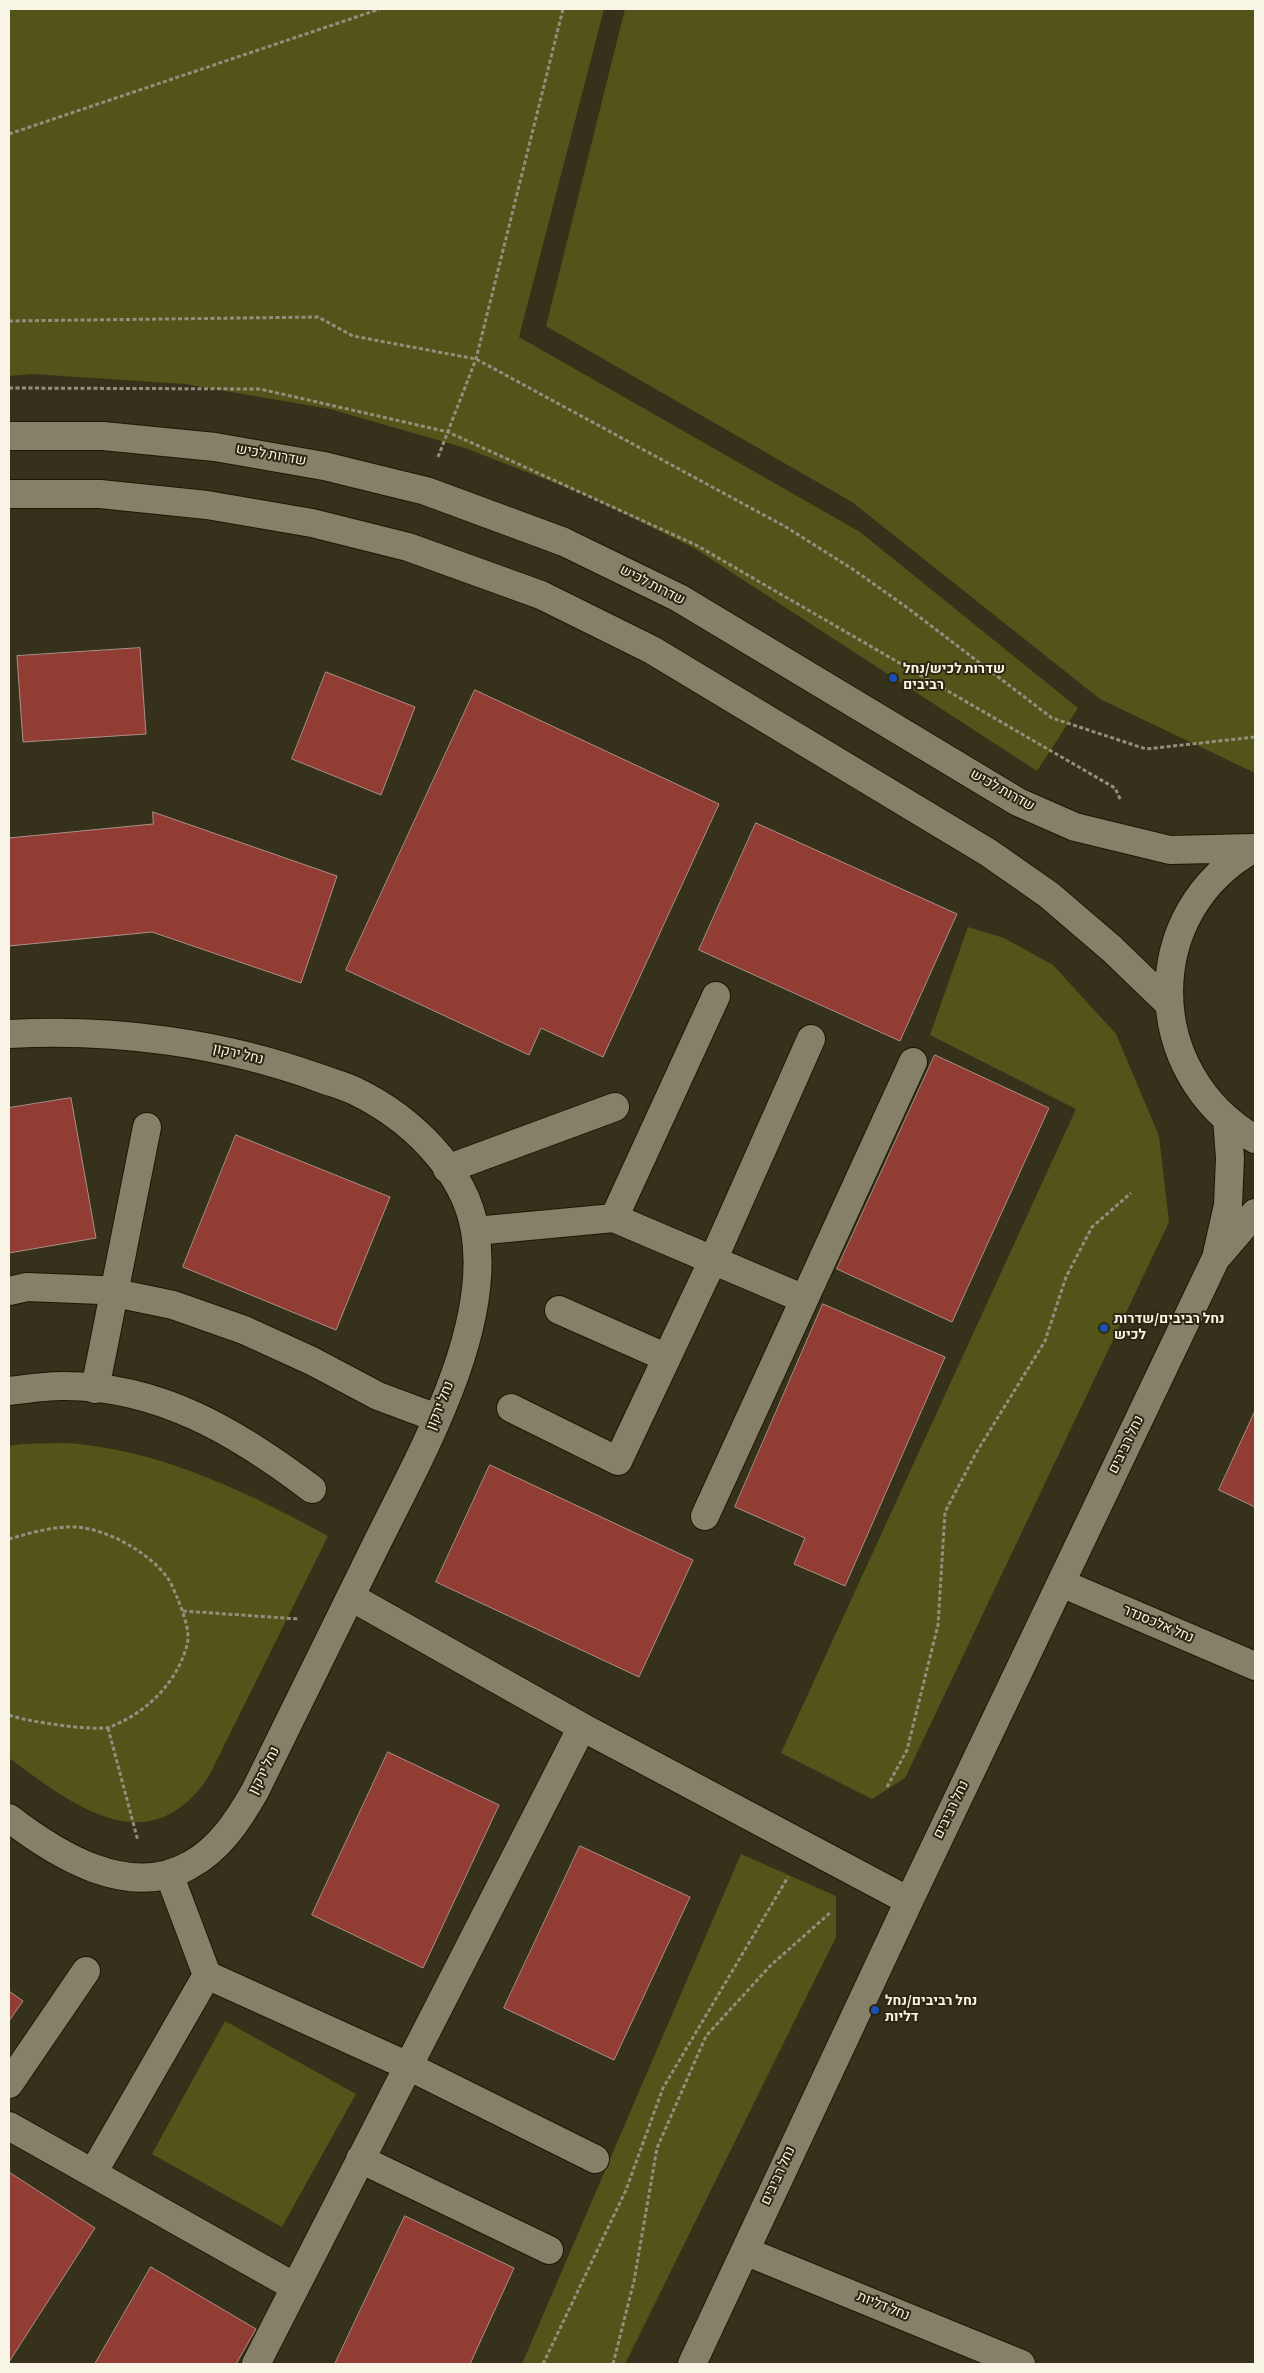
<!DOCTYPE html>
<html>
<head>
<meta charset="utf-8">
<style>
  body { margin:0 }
  #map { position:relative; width:1264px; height:2373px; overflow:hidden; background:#36311a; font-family:"Source Sans 3",sans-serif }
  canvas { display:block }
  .frame { position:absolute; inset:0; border:10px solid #f8f5e7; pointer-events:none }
</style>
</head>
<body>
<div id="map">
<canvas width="1264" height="2373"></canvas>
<div class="frame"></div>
</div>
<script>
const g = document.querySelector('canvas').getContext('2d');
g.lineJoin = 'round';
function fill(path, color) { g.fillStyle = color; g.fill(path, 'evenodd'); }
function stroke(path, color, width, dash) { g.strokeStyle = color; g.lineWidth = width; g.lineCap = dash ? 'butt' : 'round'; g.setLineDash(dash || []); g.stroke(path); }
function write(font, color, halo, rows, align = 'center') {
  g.font = font + ' "Source Sans 3",Heebo,sans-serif'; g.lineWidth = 4; g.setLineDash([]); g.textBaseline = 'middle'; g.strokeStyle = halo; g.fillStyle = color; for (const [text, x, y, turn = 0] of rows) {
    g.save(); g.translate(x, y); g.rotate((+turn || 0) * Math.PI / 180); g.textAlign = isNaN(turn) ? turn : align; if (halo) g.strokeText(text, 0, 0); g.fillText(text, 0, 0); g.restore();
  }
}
fill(new Path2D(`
  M9,9h595l-85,328 341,195 218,176 -41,63 -343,-223 -108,-53 -121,-47 -135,-39 -145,-25 -153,-10 -23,2z
  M625,9h630v764l-155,-74 -248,-197 -306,-176z
  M968,927l36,11 49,27 63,69 43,102 10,86 -264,556 -33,21 -91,-46 295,-644 -146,-74z
  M22,1444c19,0 38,-2 57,0 90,10 170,49 249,92l-119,240c-60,90 -136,29 -200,-18v-312z
  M741,1854l95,42v41l-211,427h-103z
  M225,2021l131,73 -74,133 -130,-73z`), '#53541a');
const building = new Path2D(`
  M140,648l6,86 -123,8 -6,-86z
  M326,672l89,35 -34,88 -89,-36z
  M475,690l244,114 -116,253 -62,-29 -12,27 -183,-85z
  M153,812l184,64 -36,107 -149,-51 -143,14v-108l144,-14z
  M756,823l201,91 -57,127 -201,-91z
  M935,1055l114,53 -97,214 -115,-53z
  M71,1098l25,140 -87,15v-145z
  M236,1135l154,62 -54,133 -153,-63z
  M823,1304l122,53 -100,229 -51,-22 11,-26 -70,-31z
  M1255,1411v96l-36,-17z
  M490,1465l203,95 -54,117 -203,-95z
  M388,1752l111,53 -76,163 -111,-53z
  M580,1846l110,51 -76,163 -110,-52z
  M9,1991l14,10 -14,20z
  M9,2172l86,56 -86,134z
  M405,2216l109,52 -44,96h-135z
  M151,2267l105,62 -20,35h-141z`);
fill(building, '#913d34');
stroke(building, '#ad8f8a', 1);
const minor = new Path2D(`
  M9,436h94l112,11 109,19 102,25 138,51 115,56 339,204 57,25 95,23 83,-2
  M9,494h91l107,11 105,18 96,24 133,48 111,55 337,203 60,42 63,54 57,55
  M1255,848c-116,63 -113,226 0,291
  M9,1034c105,-6 215,9 313,45 11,4 23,7 33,12 54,26 110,78 120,140 18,104 -61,235 -105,326 -38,78 -76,156 -115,234 -16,28 -35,58 -65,74 -61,35 -133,-10 -181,-47
  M447,1169l168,-62
  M614,1218l102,-222
  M475,1231l139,-13 190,81
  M1219,1255l36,-42
  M9,1291l18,-4 74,3 72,15 71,25 68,31 66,35 59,22
  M559,1310l106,47
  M95,1389l52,-262
  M9,1391c17,-2 36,-5 53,-5 97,-1 176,47 250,103
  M511,1408l107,53 95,-201 98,-221
  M705,1516l208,-454
  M1061,1583l194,83
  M351,1597l231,130 327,174
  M169,1874l38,101 201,91 187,93
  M9,2084l77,-113
  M9,2126l286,161
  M360,2159l189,91
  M93,2173l114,-198
  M745,2251l276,113
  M256,2364l326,-637
  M692,2364l217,-463 307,-643 12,-53 2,-47 -3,-39`);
stroke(minor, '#1d1803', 30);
stroke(new Path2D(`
  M9,134l371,-125
  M9,321l309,-4 35,19 123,23 310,168 68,43 55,39 143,109 94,31 109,-12
  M9,388l251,1 188,43 248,113 419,243 6,13
  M438,457l38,-98 87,-350
  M9,1539c21,-6 44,-13 67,-12 31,2 72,25 91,50 4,5 7,14 10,20 5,13 14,34 10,48 -10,38 -41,68 -77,82 -14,5 -87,-6 -101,-12
  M183,1611l116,8
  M108,1728l30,113
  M887,1787l20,-37 31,-125 7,-113 31,-59 69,-112 21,-64 26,-50 39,-34
  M543,2364l83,-174 37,-102 125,-211
  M613,2364l21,-83 23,-133 49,-112 64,-70 61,-54`), '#938f7c', 3, [4, 2.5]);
stroke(minor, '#858067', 28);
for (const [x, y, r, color] of [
  [893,678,5,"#1a4fb4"],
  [1104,1328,5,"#1a4fb4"],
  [875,2010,5,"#1a4fb4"]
]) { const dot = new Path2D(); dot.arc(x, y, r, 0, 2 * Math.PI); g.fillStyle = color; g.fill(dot); stroke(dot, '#2c2710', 2); }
write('14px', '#f8f5e7', '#2c2710', [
  ["שדרות לכיש",271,456,10],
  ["שדרות לכיש",652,586,27],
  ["שדרות לכיש",1002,791,29],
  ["נחל ירקון",238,1055,13],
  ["נחל ירקון",441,1406,-68],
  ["נחל רביבים",1127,1445,-64],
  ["נחל אלכסנדר",1158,1625,23],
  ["נחל ירקון",265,1771,-63],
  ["נחל רביבים",952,1810,-64],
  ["נחל רביבים",779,2176,-65],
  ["נחל דליות",883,2307,22]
]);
write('bold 14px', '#f8f5e7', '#2c2710', [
  ["שדרות לכיש/נחל",903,670],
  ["רביבים",903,686],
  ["נחל רביבים/שדרות",1114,1320],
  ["לכיש",1114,1336],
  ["נחל רביבים/נחל",885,2002],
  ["דליות",885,2018]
], 'left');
</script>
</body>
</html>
